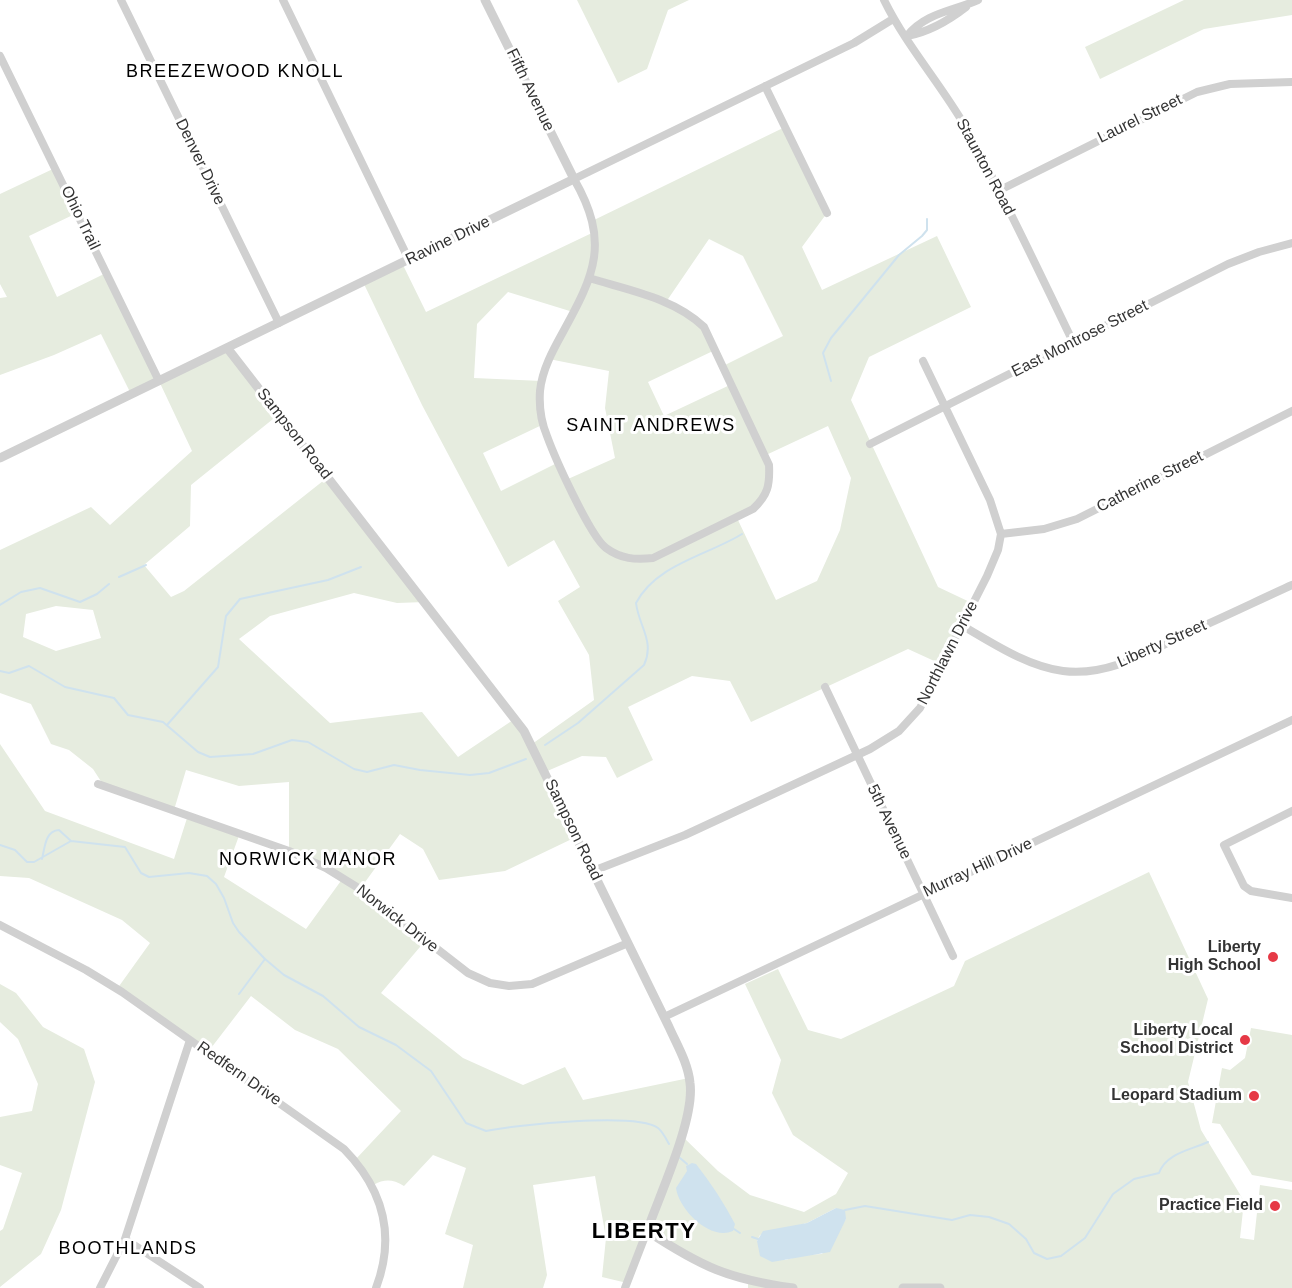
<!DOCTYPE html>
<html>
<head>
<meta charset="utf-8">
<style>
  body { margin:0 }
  canvas { display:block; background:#fff }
</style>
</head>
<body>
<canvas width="1292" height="1288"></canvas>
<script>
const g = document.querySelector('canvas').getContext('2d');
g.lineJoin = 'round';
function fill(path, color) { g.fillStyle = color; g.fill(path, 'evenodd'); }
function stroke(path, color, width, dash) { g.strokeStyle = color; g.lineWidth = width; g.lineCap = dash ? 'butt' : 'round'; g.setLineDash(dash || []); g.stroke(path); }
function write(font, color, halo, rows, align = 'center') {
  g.font = font + ' Helvetica,sans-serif'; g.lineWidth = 6; g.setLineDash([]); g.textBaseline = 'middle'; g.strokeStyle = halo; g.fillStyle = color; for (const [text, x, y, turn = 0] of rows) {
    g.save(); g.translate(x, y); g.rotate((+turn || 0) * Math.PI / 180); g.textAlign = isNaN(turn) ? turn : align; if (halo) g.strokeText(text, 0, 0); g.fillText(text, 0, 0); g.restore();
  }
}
fill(new Path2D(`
  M577,0h112l-21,10 -21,59 -29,14z
  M1184,0h108v15l-88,14 -104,50 -15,-32z
  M785,127l42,86 -25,34 20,43 115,-54 34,71 -102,50 -18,43 87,187 36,17 -31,61 -35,-16 -157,73 -21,-41 -38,-5 -64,31 25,53 -36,18 -11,-21 -24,-1 -37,16 31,65 -71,34 -66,9 -16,-31 -23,-15 -40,55 65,52 -44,52 82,65 60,27 42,-18 18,33 106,-22 -8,57 37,36 32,24 54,17 32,-18 12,-21 -55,-38 -21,-42 9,-33 -36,-76 33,-15 30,61 33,9 113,-53 11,-25 184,-89 59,127 -20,83 13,48 43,71 -4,37 14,2 6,-55 32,5v98h-544v-7l-101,-47 -20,49 -25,-6 4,-39 -11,-62 -62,9 14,90 -4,13h-80l10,-43 -28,-11 21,-66 -33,-13 -29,31c-12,-7 -19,-7 -31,-1l-18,-25 46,-49 -63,-62 -43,-19 -44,-34 -43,56 -91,-63 33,-46 -28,-23 -93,-42 -29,-2v-132l45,67 129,48 14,-44 52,18 -16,44 82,52 37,-51 -54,-27v-69l-50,4 -53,-16 -12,40 -70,-24 -11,-17 -24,-19 -18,-6 -20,-40 -31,-11v-143l91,-43 19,18 82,-74 -33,-70 -28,13 -30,-60 -47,21 -54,20v-77l7,-1 -7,-13v-90l55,-26 22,45 -48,23 28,61 49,-24 53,108 69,-32 50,66 -87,70 -1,41 -46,39 27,32 13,-6 144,-114 97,125 -28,1 -43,-10 -84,23 -31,23 91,84 92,-11 36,45 58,-39 16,26 62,-44 -5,-45 -31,-54 22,-14 -26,-47 -46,27 -86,-162 -59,-123 39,-19 24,49 168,-80 -2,-11zM709,239l34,17 40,80 -60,30 9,18 -68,32 -16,-34 67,-32 -23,-35 -26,-13zM508,292l65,20 -24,47 60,12 -4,37 10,50 -47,21 -9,-17 -58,29 -18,-38 61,-29 -2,-43 -68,-3 3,-54zM828,426l23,52 -11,52 -23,51 -41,19 -39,-82 29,-21v-42zM56,606l37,4 8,28 -45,13 -33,-14 3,-23zM836,1208l10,11 -24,35 -19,1 -18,5 -28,-19 3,-6 47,-12z
  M0,984l16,9 27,34 41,22 11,33 -34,128 -20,44 -41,33v-56l3,-2 19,-56 -22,-8v-48l32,-6 6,-27 -20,-45 -18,-17z
  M1251,1028l41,7v147l-40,-7 -32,-51 -8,-1 10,-55 8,2 15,-12z`), '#e6ecdf');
fill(new Path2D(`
  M692,1163l4,1c15,19 28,39 39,60l-2,7c-23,10 -54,-21 -57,-43l11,-17 -1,-5z
  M836,1208l9,2 1,9 -16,33 -58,10 -12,-6 -3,-15 6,-10 44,-8z`), '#cfe2ee');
stroke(new Path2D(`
  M831,381l-8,-28 8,-15 68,-83 23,-19 5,-6v-11
  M119,577l27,-12
  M0,605l21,-13 19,-4 40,14 17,-8 12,-10
  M0,671l9,2 20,-7 36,21 49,11 14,17 35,7 35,30 12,5 43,-3 39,-14 16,2 46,27 13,3 27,-7 26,5 50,5 19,-2 37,-14
  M167,725l51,-58 8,-51 14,-17 88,-19 33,-13
  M545,745l33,-22 66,-58c11,-24 -5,-38 -8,-62 21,-39 70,-47 106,-69
  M0,845l15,5 12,12h7l37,-21 54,6 16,26 8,4 40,-4 18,3 9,8 8,14 9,25 6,9 26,27 19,16 39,21 36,31 37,18 35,26 35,52 20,8c30,-6 150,-19 172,-3 5,4 8,11 11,16
  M42,859c3,-12 3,-28 17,-29l12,11
  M239,994l26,-35
  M680,1158l7,6
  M845,1210l20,-4 87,14 18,-5 19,2 20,7 17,15 8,14 13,6 14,-3 24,-18 28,-44 21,-15 25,-6c7,-20 32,-23 49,-31
  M734,1229l6,4
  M752,1237l6,2`), '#cfe2ee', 2);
stroke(new Path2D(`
  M121,0l158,323
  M283,0l126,260
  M884,0c22,45 56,83 81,126 39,70 73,144 108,216
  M907,36c18,-23 46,-25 71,-36
  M907,36c22,-4 41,-15 59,-29
  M0,56l159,325
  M765,86l62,127
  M998,191l199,-99 33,-8 62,-2
  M589,278c39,12 85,20 115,49l65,138c1,20 -1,30 -16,44l-100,49c-18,2 -32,1 -47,-10 -16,-12 -51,-90 -59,-112 -6,-14 -8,-30 -7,-45 2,-21 13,-41 23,-59 32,-58 47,-90 11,-153l280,-136 39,-24
  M870,444l358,-180 31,-12 33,-9
  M1001,534l43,-5 33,-10 215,-108
  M963,626c31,18 64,40 100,45 46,6 89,-21 129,-40 34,-15 67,-31 100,-46
  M825,687l128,269
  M98,784l191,67 37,17 34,21 108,84 22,10 19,3 23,-2 96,-41
  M1292,811l-68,34 20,41 7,5 41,7
  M593,871l92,-36 185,-86 29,-18 21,-23 67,-132 11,-26 3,-16 -11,-34 -67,-139
  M0,925l86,45 36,22 222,157c39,40 52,86 32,139
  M664,1017l628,-297
  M125,1239l75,49
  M100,1288l25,-49 65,-199
  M625,1288l22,-57`), '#d0d0d0', 8);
stroke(new Path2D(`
  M228,349l296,382 145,296c8,18 19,36 21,56 5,36 -30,111 -43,148 55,36 81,48 146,57
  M0,458l574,-279 -89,-179
  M903,1288h37`), '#d0d0d0', 9);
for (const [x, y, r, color] of [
  [1273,957,6,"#e63946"],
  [1245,1040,6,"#e63946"],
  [1254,1096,6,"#e63946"],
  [1275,1206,6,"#e63946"]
]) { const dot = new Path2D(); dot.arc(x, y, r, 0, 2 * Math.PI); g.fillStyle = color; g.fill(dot); stroke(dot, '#fff', 2); }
write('16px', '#333', '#fff', [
  ["Fifth Avenue",530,90,64],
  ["Laurel Street",1140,119,-26],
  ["Denver Drive",200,162,64],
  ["Staunton Road",985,167,62],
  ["Ohio Trail",80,218,64],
  ["Ravine Drive",448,241,-26],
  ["East Montrose Street",1080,339,-27],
  ["Sampson Road",294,434,52],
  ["Catherine Street",1150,482,-27],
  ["Liberty Street",1162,644,-24],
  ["Northlawn Drive",948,653,-63],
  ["5th Avenue",889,822,64],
  ["Sampson Road",573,830,64],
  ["Murray Hill Drive",978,868,-25],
  ["Norwick Drive",397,919,38],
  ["Redfern Drive",239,1074,35]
]);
write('bold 16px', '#333', '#fff', [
  ["Liberty",1261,948],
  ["High School",1261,966],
  ["Liberty Local",1233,1031],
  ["School District",1233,1049],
  ["Leopard Stadium",1242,1096],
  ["Practice Field",1263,1206]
], 'right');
g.letterSpacing = '1.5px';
write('18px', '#000', '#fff', [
  ["BREEZEWOOD KNOLL",235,72],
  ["SAINT ANDREWS",651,426],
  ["NORWICK MANOR",308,860],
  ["BOOTHLANDS",128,1249]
]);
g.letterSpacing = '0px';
g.letterSpacing = '1.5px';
write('bold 22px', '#000', '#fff', [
  ["LIBERTY",644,1232]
]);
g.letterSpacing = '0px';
</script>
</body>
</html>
